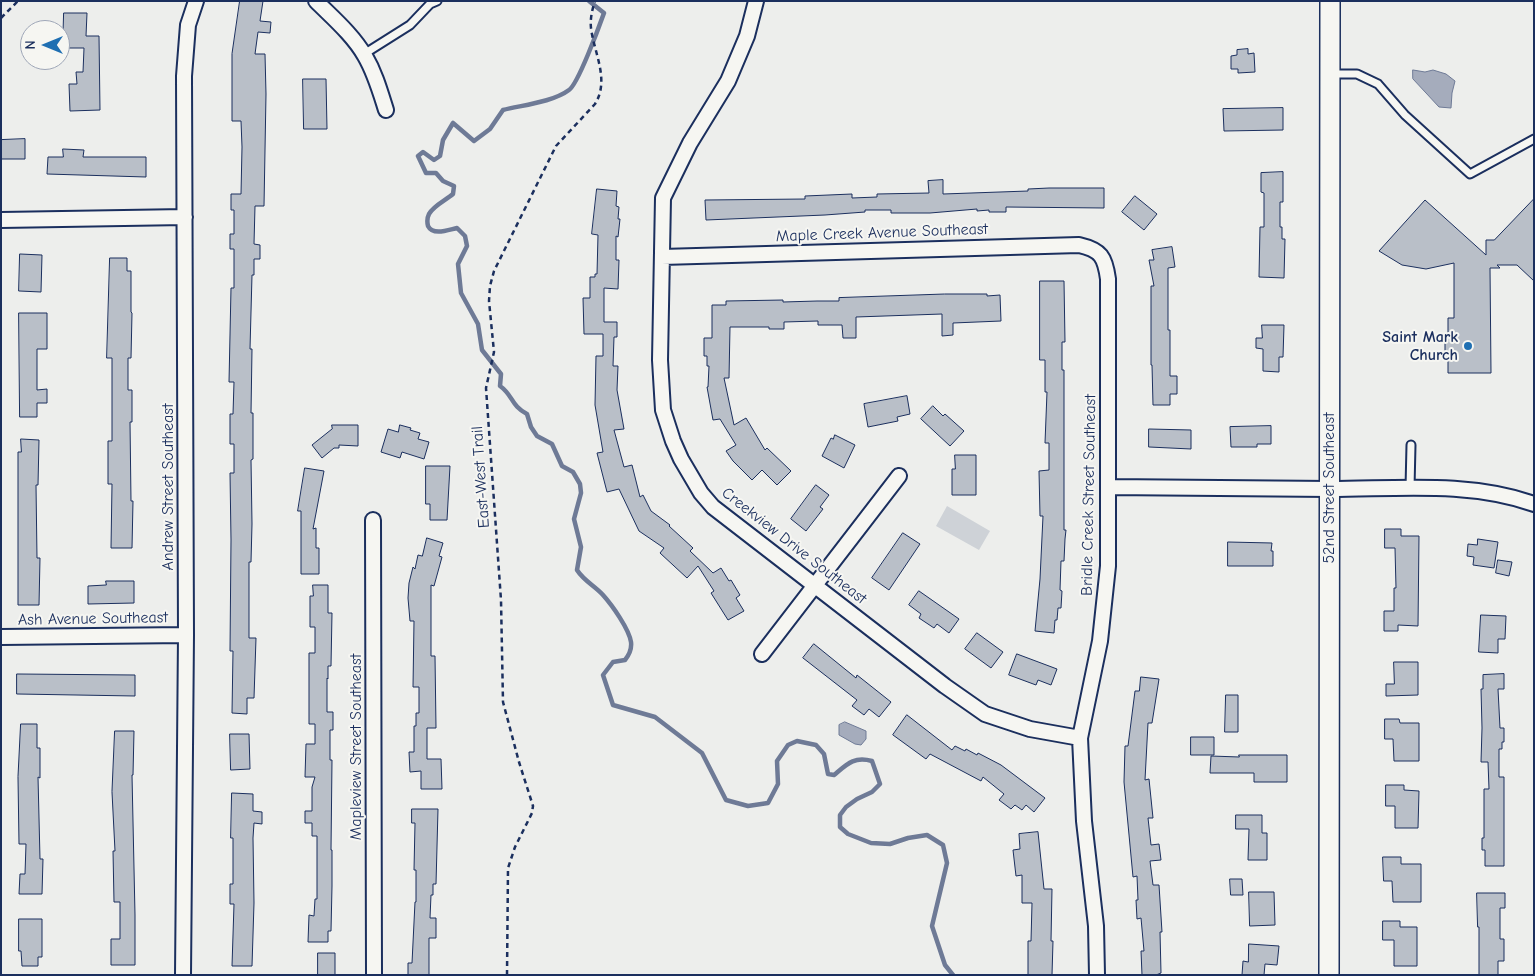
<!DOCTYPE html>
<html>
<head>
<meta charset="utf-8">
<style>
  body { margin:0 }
  #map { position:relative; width:1535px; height:976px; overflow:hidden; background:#edeeec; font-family:"Comic Neue",sans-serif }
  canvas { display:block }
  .frame { position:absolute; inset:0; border:2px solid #1b2f5e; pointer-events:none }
  .north { position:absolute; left:20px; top:20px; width:50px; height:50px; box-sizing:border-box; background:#f6f6f2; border:1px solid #9ea6b7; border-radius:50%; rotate:270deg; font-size:14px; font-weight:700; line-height:20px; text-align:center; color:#1b2f5e }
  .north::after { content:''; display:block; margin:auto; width:18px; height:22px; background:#1f6fb2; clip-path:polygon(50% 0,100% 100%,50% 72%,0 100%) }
</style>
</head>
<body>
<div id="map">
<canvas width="1535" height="976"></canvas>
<div class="frame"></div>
<div class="north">N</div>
</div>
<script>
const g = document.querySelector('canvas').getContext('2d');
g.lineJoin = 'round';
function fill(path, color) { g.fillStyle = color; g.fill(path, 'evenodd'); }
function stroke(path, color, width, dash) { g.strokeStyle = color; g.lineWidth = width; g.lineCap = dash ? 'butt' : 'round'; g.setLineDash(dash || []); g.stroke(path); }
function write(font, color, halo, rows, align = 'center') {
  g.font = font + ' "Comic Neue",sans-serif'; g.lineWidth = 4; g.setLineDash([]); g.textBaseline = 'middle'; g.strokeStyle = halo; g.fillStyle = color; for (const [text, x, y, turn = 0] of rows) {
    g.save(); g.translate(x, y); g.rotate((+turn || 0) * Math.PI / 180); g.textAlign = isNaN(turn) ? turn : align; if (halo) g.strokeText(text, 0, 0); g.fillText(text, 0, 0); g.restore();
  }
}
fill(new Path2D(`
  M947,506l43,25 -11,19 -43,-24z`), '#ced2d7');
const water = new Path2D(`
  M1413,70l12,2 8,-2 13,4 9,7 -3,12 -1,15 -12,-1 -26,-28z
  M845,722l21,9v8l-5,6 -6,-1 -16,-9v-10z`);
fill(water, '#a5acbc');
stroke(water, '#6e7a96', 1);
stroke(new Path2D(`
  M589,1l15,12c-5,14 -26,71 -35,77 -16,12 -46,15 -66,20l-13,19 -16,12 -21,-18 -10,17 -3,16 -6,4 -11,-8 -5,4 8,17h10l7,8 11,5 -1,8c-7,6 -20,12 -24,20 -2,4 -2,8 -1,12 5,10 20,4 29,2l8,8 2,10 -9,18 3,29 17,31 4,26 19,24 -1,12c13,9 11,20 27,28l4,13 6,9 15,8 10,22 11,6 7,12 1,9 -7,26 7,28 -4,23c7,11 18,16 26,25 9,10 26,34 28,47 1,8 -2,13 -6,18l-12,2 -10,13 10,30 42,12 47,36 24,47 22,6 20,-3 10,-19 -1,-23 11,-16 9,-4 19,4 8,9 4,20 6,1c13,-11 20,-19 38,-14l8,23 -8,8 -15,7 -11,8 -6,8v12l8,7 23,9 19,1 18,-6 19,-3 16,10 4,18 -15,63 13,39 8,10`), '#6e7a96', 4.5);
const building = new Path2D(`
  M240,1h23l-3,20 11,1 -1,11 -12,-1 -3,22h10l1,40 -2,112h-9l-1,38 6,1v14h-6v16h-2l-2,74h2l-1,64h2v46l-2,1 1,64 -1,38h-2v76h7l-2,60h-7v16l-15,-1 1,-62h-3l1,-111 -1,-67h4v-29h-4v-30h3l1,-32h-5l2,-94h3v-39h-4v-15h4v-24h-3v-16h10l1,-47 -1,-26h-9v-67z
  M64,13h23l-1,23h13l1,74 -30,1 -1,-27h8l-1,-12h7l1,-24h-21z
  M1248,49v5l6,-1 1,19 -17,1v-4h-7v-13l6,-1v-5z
  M303,79h23l1,50h-23z
  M1283,108v22l-59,1 -1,-22z
  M25,139v20h-24v-19z
  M63,149l21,1 -1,7h63v20l-99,-3 1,-17h15z
  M1283,172v30h-3v25h2v12h3l-1,39 -25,-1 1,-50h4v-34l-3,-1v-19z
  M943,180v14l85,-3v-2l21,-1h55v20l-98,-1v5h-17v-2l-12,1v-2l-47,4h-39v-3h-26v2l-40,3 -119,5 -1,-20 100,-1v-3l47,-2v4l25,-1v-3l52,-1 -1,-12z
  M597,189l20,2 -1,15 3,1 -1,12h2l-2,18 -2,-1v24h3l-1,29 -14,-1v34h13v15h-3l-1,29h5l-1,24 7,39 -10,1 10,37 8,-2 8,32 3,-2 8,16 19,14 -1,1 24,22 -3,3 23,22 8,-5 8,13 2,-1 9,15 -4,3 8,13 -16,9 -17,-27 3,-2 -16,-25 -11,12 -27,-25 4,-5 -25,-17 -20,-42 -12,3 -10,-39 6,-1 -8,-47 1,-49h7v-22h-19l-1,-36h7v-21h5v-3h2l1,-39 -6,-1z
  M1135,196l22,18 -13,16 -22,-18z
  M1534,199v82l-17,-16h-20l3,3h-10l1,105h-43v-13h-3v-25h3v-17h6v-55l-28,6 -24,-4 -23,-14 46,-51 61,55v-15h8z
  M1172,247l3,20 -7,1v62h2v46h7v18h-7v11h-17l-1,-40h-1v-79h3l-5,-26h5l-2,-10z
  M20,254l22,1 -1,37 -22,-1z
  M110,258h17v13h4v41l1,1 -1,45h-3v32h4v32h-2l1,79h2l-1,47h-21l1,-64h-4v-43h4v-83h-5z
  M1040,281h24l1,61h-3v28h2v160h2l-1,9 -1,22h-3l-1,29 2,1 -1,17h-3l-1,12h-2l-1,13 -19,-2 5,-52 3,-63h-3l-1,-45 10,-1v-27h-4l2,-51h-2v-32h-5z
  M945,294h42v2l13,-1 1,26 -48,2v12l-11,1v-22l-86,3v21h-13l-1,-13h-24v-4l-34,1v7h-15v-2h-39l-1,51h-5l10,47 12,-7 19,32 2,-2 24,23 -14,14 -15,-15 -10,10 -19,-19 -7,-10 10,-6 -16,-26 -7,1 -6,-33h1l1,-21h-2v-10h-3v-18h8v-33h14v-4l57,-1v2l34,-1h22v-3z
  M19,313h28v36h-10v41l10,-1v14h-10v14h-17z
  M1262,325h22l-1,32h-4v15l-16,-1v-22l-7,-1v-10h6z
  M907,396l3,18 -13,3 1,4 -30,6 -4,-23z
  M933,406l10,10 2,-2 19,17 -14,15 -29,-27z
  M332,425h26v21l-19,-1v3h-5l-12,10 -10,-13 20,-16z
  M400,425l11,3 -1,2 10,3 -2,6 11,3 -5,17 -22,-7 -2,6 -19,-6 7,-23 10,3z
  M1271,426v18h-14v3h-26l-1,-20z
  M1149,429l42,1v19l-42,-2z
  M835,435l20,10 -11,23 -22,-12 9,-18 2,1z
  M21,439l18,1 -1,45h-2l1,73h3l-1,47h-21v-153h3z
  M955,455h21v40h-24v-26h3z
  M426,466h24l-3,54h-17v-16h-4z
  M305,468l19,3 -11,58 3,-1v20h3v26h-18v-63h-3z
  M816,485l13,10 -9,12 3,2 -17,22 -15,-12z
  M1385,529h16v7h18l-1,90 -20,-1v6h-14v-20h10v-23h2l-1,-40h-10z
  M903,533l17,11 -31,46 -17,-12z
  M427,538l16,5 -4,13 3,1 -8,29 -3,-1v71h4l1,72h-9v31h14l1,30h-21v-18l-11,1 -1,-20h5v-26h2v-13h3v-26h-6l1,-66h-4l-2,-23 1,-15 4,-16 2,2 3,-14 4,1z
  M1478,539l20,3 -4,26 -21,-3 1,-8 -7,-1 1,-12 9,1z
  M1228,542l44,1 -1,8h2v15h-45z
  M1498,560l14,2 -3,14 -13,-3z
  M106,581h28v22l-46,1v-18l18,-1z
  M313,585h15v28h4l-1,53h-3v13l-1,-1v34h6v18h-3v30h2l-1,90h1v36l-1,45h-3v11h-20l1,-27 5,1 1,-17h2v-63h-5v-13h-7v-12h7v-24l3,-10h-10l1,-33h9v-20h-6v-71h6v-26h-5v-31h3z
  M919,591l40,28 -10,14 -12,-9 -3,4 -15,-10 2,-4 -12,-9z
  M1481,615l25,1 -1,23h-7v14l-19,-1z
  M977,633l26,19 -12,16 -26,-19z
  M814,644l42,34 1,-3 34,27 -12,15 -10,-8 -5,6 -12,-9 5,-6 -54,-42z
  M1017,654l40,15 -6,16 -13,-5 -2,5 -27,-10z
  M1394,662h24v33l-32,1v-12h8z
  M17,674l118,1v21l-118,-2z
  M1504,674v15h-6l2,39h4v14h-2v7h-3v28h5v89h-19v-16h-3v-12h2v-49h5l-1,-27h-7l1,-34 -1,-39h2v-14z
  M1141,677l18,2 -7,44h-4l-3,57 4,-1 4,39h-5l3,27 8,-1 2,16 -11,1 3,24h6l3,47h-2l1,41 -5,2h-14l-1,-24h3l-3,-33 -4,1 -1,-19h2l-1,-24 -4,1 -9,-95 1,-36h3l7,-55h4z
  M1226,695h12v37h-13z
  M907,715l45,35 3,-4 10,5 1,-2 11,6 1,-2 23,12 44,33 -11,14 -8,-7 -4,5 -7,-5 -4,4 -12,-9 5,-6 -21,-17 -2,4 -51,-27 -4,5 -33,-24z
  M1385,719h14l1,4h19v38h-25l-1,-22h-8z
  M21,724h16v24h3v30l-2,-1 2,82h3l-1,35h-23l1,-20h5l1,-30h-7l-1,-67z
  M115,731h19l-1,44h-1l3,140v50h-24v-26h9v-37h-6l-1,-51h2l-3,-59z
  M230,734h19l1,35 -19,1z
  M1191,737h23v18h-23z
  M1239,755h48v27h-33v-9h-44l1,-17 28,1z
  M1386,785h18v5l15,1 -1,37h-23v-22h-9z
  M232,793l21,1v17l9,1v12l-8,-1 -1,15 1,65 -2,63h-20l2,-62h-4v-20h3v-46h-2z
  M412,809h26l-2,75h-3v11h-2l-1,23h6v20h-7v37h-21v-12h4l3,-61h1v-32h-2l1,-47h-3z
  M1236,815h26v18h5v27h-19l1,-31h-13z
  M1038,832l6,57h8l-1,52h2l-1,34h-24v-34h3l1,-38h-10v-28l-6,1 -3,-26 7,-1 -1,-15z
  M1383,857h18v7h20v38h-28l-1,-21h-8z
  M1230,879h12l1,16h-12z
  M1249,892h25l1,33 -25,1z
  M1477,893h28v15h-5v31h4v22h-6v14h-19v-48h-1z
  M19,919h23v38h-4v9h-16l-1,-15h-2z
  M1383,921h17v6h17v39h-23v-26h-11z
  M1249,944l30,2 -2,19 -12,-1 -1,11h-22l1,-14 5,1z
  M318,953h17v22h-17z`);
fill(building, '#b9bfc8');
stroke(building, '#1b2f5e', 1);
const lane = new Path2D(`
  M364,54l46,-29 20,-21 7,-3
  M1331,74h26l21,10 27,31 65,59 64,-35
  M1410,488l1,-43`);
const street = new Path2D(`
  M316,1c17,17 37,34 49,55 10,17 15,35 21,54
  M756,1l-9,35 -19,45 -38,62 -27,55 -3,162 3,50 10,31 8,18 20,34 12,14 232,179 40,28 45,15 50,9
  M1,220l184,-3
  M662,257l417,-12c22,5 26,12 29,34v287l-8,75 -20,97 4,83 12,105 1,49
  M1109,487c73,1 147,2 221,2 68,0 139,-8 204,15
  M373,520l1,455
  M1,637l185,-2
  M762,654l137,-178
  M183,975l3,-340 -2,-559 4,-51 8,-24`);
const secondary = new Path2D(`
  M1329,975l1,-974`);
stroke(lane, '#1b2f5e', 11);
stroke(street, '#1b2f5e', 18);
stroke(secondary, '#1b2f5e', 22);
stroke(new Path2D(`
  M1,18l17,-17
  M507,975l1,-107 7,-21 17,-34 1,-7 -14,-44 -16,-60 -2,-102 -15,-212 8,-36 -5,-51 1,-15 4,-15 62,-125 39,-42c15,-24 -1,-51 -4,-76 -1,-9 1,-18 4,-27`), '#1b2f5e', 2.5, [5, 4]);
stroke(lane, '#f6f6f2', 7);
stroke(street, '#f6f6f2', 14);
stroke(secondary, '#f6f6f2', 19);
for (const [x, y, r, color] of [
  [1468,346,5,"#1f6fb2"]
]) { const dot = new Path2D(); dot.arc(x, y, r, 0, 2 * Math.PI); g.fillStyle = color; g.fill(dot); stroke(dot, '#f6f6f2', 2); }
write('16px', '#1b2f5e', '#f6f6f2', [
  ["Maple Creek Avenue Southeast",882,233,-2],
  ["East-West Trail",481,477,-94],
  ["Andrew Street Southeast",168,487,-90],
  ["52nd Street Southeast",1329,488,-90],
  ["Bridle Creek Street Southeast",1089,495,-89],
  ["Creekview Drive Southeast",794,546,38],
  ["Ash Avenue Southeast",93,619,-1],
  ["Mapleview Street Southeast",356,747,-90]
]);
write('bold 16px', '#1b2f5e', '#f6f6f2', [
  ["Saint Mark",1458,337],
  ["Church",1458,355]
], 'right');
</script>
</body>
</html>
